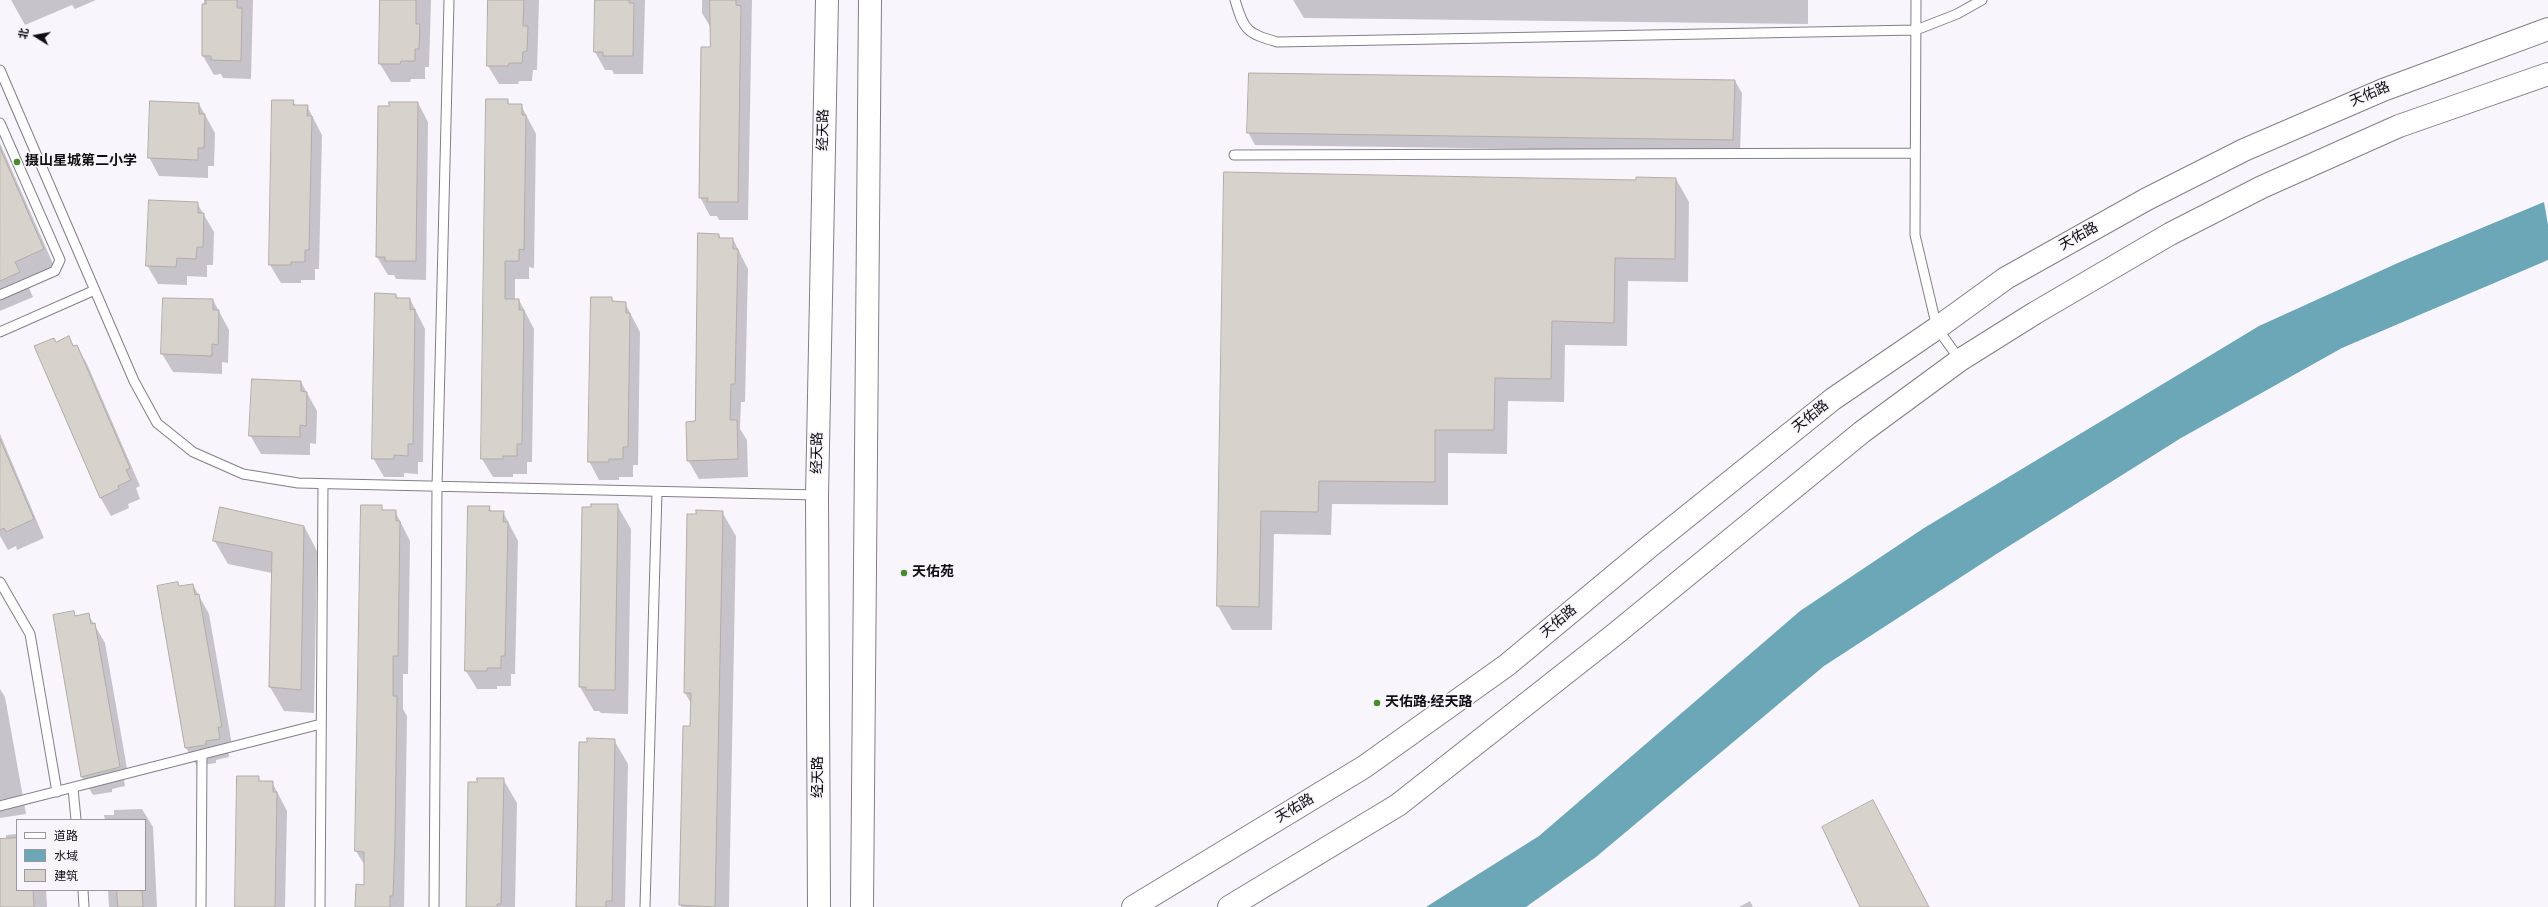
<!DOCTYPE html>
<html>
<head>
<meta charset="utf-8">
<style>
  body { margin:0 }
  #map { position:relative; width:2548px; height:907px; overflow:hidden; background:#f8f5fd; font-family:"Nunito Sans","Noto Sans SC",sans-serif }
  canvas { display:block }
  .legend { position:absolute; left:16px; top:819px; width:130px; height:72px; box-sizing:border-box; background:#f8f5fd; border:1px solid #9a989e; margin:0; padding:5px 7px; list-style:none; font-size:12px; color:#0e0d0f }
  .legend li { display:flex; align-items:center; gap:8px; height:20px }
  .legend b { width:20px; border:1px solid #9a989e }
  .north { position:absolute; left:16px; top:16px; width:40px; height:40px; -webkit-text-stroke:3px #f8f5fd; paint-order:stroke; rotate:281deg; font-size:11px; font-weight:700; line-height:16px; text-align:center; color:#0e0d0f }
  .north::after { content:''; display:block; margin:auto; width:14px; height:18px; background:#0e0d0f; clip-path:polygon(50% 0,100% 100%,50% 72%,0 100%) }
</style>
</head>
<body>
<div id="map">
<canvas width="2548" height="907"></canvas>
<ul class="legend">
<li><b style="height:5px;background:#fff"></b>道路</li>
<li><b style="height:11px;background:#6ba7b7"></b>水域</li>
<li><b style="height:11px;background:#d7d2cb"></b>建筑</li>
</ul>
<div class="north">北</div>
</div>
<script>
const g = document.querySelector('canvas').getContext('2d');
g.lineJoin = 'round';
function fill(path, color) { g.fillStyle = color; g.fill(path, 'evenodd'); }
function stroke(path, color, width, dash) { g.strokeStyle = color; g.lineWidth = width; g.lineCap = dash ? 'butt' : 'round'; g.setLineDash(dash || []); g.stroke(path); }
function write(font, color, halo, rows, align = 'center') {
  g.font = font + ' "Nunito Sans","Noto Sans SC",sans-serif'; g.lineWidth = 3.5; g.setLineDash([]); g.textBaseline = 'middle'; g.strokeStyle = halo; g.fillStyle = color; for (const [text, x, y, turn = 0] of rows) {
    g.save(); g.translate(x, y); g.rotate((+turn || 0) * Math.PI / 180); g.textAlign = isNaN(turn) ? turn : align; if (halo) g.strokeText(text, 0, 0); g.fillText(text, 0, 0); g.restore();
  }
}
fill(new Path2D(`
  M2544,202l4,23v35l-206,88 -161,90 -183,115 -174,113 -228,191 -70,50h-100l113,-71 261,-225 124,-83 335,-202 141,-64z`), '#6ba7b7');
fill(new Path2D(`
  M11,0h85l-21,9 -3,-4 -47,20z
  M204,0h49l-2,79 -28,-1 -2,-4 -7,1 -11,-19z
  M381,0h50l-2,67h-4v12h-14l-1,3h-19l-11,-18z
  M489,0h50l-2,70h-4l-1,11h-13l-1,3h-19l-11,-18z
  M596,0h49l-2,74h-29l-2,-4h-7l-10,-18z
  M702,0h50l-4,220h-29l-2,-4h-7l-10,-19 11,-149v-20l-9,-15z
  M1293,0h515v24l-504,-6z
  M1735,81l7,12 -2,59 -485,-7 -7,-13z
  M507,100l3,5h11l15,29 -2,134 -5,-1v12h-14v21h4l15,29 -2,133h-5v12h-14v3h-20l-11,-18z
  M293,101l3,5h11l15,29 -3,134h-4v11h-14v3h-20l-11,-18z
  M418,103l10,19 -2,158 -30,-1 -2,-4h-6l-11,-18 13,-150z
  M199,104l16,29 -1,33h-6v12l-49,-2 -10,-19z
  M0,143l57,130 -29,13 5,11 -33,14z
  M1225,173l412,8 39,-2 13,23 -1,80 -60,-1 -1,65 -62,-1 -1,57 -56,-1 -1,53 -59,-1v52l-116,-1 -1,31 -57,-1 -2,96h-40l-14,-24z
  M197,203l17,29 -1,33h-6v12l-20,-1v9l-29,-1 -11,-19z
  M719,235l2,4h12l15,30 -3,133h-4l-1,27 7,11 1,37 -49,2 -11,-19 8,-38z
  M396,295l2,4h12l15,30 -2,133h-5v12l-14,-1v4h-20l-11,-19z
  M611,298l3,4 11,1 15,29 -2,133h-5v12h-14v3h-20l-10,-19z
  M213,300l16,30 -1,33 -6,-1v12l-49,-2 -11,-18z
  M68,338l6,9 3,-1 10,18 53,122 -4,2 4,11 -12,5 1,4 -18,8 -11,-19 -44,-154z
  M301,382l16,29 -1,33 -6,-1v12l-49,-1 -11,-19z
  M0,434l44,104 -27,12 -1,-4 -8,4 -8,-14z
  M617,505l14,24 -3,185 -27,-1 -2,-2h-5l-14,-24z
  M381,506l3,5h11l15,30 -2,133h-5v35l4,7 -3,191h-48l9,-21v-20l-9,-15z
  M489,507l3,5h11l15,29 -3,133h-4v12h-14v3h-20l-11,-18z
  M722,512l14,24 -7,371h-48l3,-180h7l1,-22 -7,-12 11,-178z
  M304,526l13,25 -3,162 -30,-2 -14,-24 2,-114 -44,-9 -14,-24z
  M178,583l2,4 13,-2 16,29 23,131h-4l1,12 -13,3v3l-19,3 -11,-18 -28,-161z
  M73,612l3,5 12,-3 17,29 23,131 -5,1 2,11 -13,3v3l-19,3 -11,-18 -28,-161z
  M0,689l5,8 21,117 -26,4z
  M614,740l14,24 -3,143h-48z
  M258,777l3,5h11l15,29 -2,96h-49z
  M503,779l14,24 -2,104h-48l11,-124z
  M1873,801l13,24 43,82h-68l-25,-49z
  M142,809l11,18 4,80h-48l-1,-17h37v-70h-40l-1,-5h10v-5z
  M17,834v56h29l1,17h-47v-67l6,-1v-4z
  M1750,901l3,6h-14z`), '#0003');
const building = new Path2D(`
  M206,0h31v8h5l-1,53 -30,-1v-4h-9v-52h4z
  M380,0h36v24h4l-1,25h-4v12h-14l-1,3h-21z
  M488,0h36l-1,26h5l-1,25 -4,1 -1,11h-13l-1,3h-21z
  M595,0h34v3h5l-1,53h-30v-4h-9z
  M710,0h26v5l5,1 -3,196h-31l1,-4h-9l2,-151h9z
  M1249,73l486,7 -2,60 -486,-7z
  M486,99h22v5h14v11h4l-2,135 -5,-1v12h-14v38h14v11h5l-2,134h-5v12h-14v3h-22z
  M272,100h22l-1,5h15l-1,11h5l-3,134h-4v12h-14v3h-22z
  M150,101l49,2v11h6l-1,34h-6v12l-50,-2z
  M389,102h29l-2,159h-31v-4h-9l2,-151h11z
  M0,148l44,101 -29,13 5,10 -20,9z
  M1224,172l412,8v-3l40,1 -1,81 -60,-1 -1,65 -62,-2 -1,58 -56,-1 -1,52h-59v52l-116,-1 -1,31 -57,-1 -2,96 -42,-1z
  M149,200l49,2v11h6l-1,34h-6l-1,12 -19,-1 -1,9 -30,-1z
  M698,233l21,1v4h14v11h5l-3,135h-4l-1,36h7l1,39 -51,2 -1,-39 9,-1z
  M375,293l21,1v4h14v12l5,-1 -2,135h-5v12l-14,-1v4h-22z
  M591,297h21v4l14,1v11h4l-2,134h-5v12h-14v3h-21z
  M163,298l50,1v11h6l-1,35 -6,-1v12l-51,-2z
  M69,336l4,10 4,-1 53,123 -4,2 5,10 -13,6 1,3 -19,9 -66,-152 20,-8 2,4z
  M252,379l49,2v10l6,1 -1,34 -6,-1v12l-51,-1z
  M0,439l34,80 -28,13 -2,-4 -4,2z
  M591,504h27l-3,186h-29v-3h-7l3,-180h9z
  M361,505h21v5h14v11h4l-2,135h-5v40h4l-2,143 -2,57h-3v11h-35l1,-23 8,1v-33l-9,-1z
  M468,506h22l-1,5h15l-1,11h5l-3,134h-4v12h-14v3h-22z
  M220,507l84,19 -3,164 -32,-3 3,-135 -59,-11z
  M696,510l27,1 -8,396 -36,-2 4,-179h7l1,-33h-7l3,-179h9z
  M178,582l1,4 14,-2 2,11 4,-1 23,133h-4l2,12 -14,2v4l-21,3 -28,-162z
  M74,611l1,5 14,-3 2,11 4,-1 25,144 -39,10 -28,-162z
  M587,738l28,1 -3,162h-6v6h-30l3,-165h8z
  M237,776h22v5h14v11h4l-2,115h-40z
  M477,778h27l-3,126h-4v3h-31l2,-125h9z
  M1873,800l56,107h-69l-38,-80z
  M17,838v52h16l1,17h-34v-68z
  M117,890h25l1,17h-25z`);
fill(building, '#d7d2cb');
stroke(building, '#b1aca6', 1);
const service = new Path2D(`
  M1235,0c9,31 12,33 42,42l639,-12 41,-16 25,-14
  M1916,0l-1,235 22,93 23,32
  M0,70l134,311 23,42 36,29 50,22 55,9 519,12
  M0,123l60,137 -5,11 -55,24
  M1234,155l680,-2
  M0,332l95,-42
  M0,582l30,52 27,158
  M73,788l3,32
  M0,806l321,-82
  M83,890l1,17
  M201,907l1,-152
  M320,907l3,-423
  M434,907l3,-420 12,-487
  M645,907l12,-415`);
const secondary = new Path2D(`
  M819,907l-2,-412 10,-495
  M862,907l8,-907
  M1133,907l231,-140 143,-102 142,-118 184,-148 104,-71 69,-50 141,-79 97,-49 139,-60 165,-61
  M1229,907l169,-102 216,-170 248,-203 98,-72 75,-47 135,-79 92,-47 137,-61 149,-52`);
stroke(service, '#827f86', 11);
stroke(secondary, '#827f86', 24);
stroke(service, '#fff', 9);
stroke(secondary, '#fff', 22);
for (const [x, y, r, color] of [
  [17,162,4,"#4b8b2d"],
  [904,573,4,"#4b8b2d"],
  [1377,703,4,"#4b8b2d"]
]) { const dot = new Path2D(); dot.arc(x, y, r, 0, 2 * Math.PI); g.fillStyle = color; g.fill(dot); stroke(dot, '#f8f5fd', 1.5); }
write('14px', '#0e0d0f', '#f8f5fd', [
  ["天佑路",2370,95,-23],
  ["经天路",824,130,-89],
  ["天佑路",2079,237,-29],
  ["天佑路",1811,417,-39],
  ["经天路",818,453,-89],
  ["天佑路",1559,622,-40],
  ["经天路",819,777,-90],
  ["天佑路",1295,809,-31]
]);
write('bold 14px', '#0e0d0f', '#f8f5fd', [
  ["摄山星城第二小学",25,162],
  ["天佑苑",912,573],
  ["天佑路·经天路",1385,703]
], 'left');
</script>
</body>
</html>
